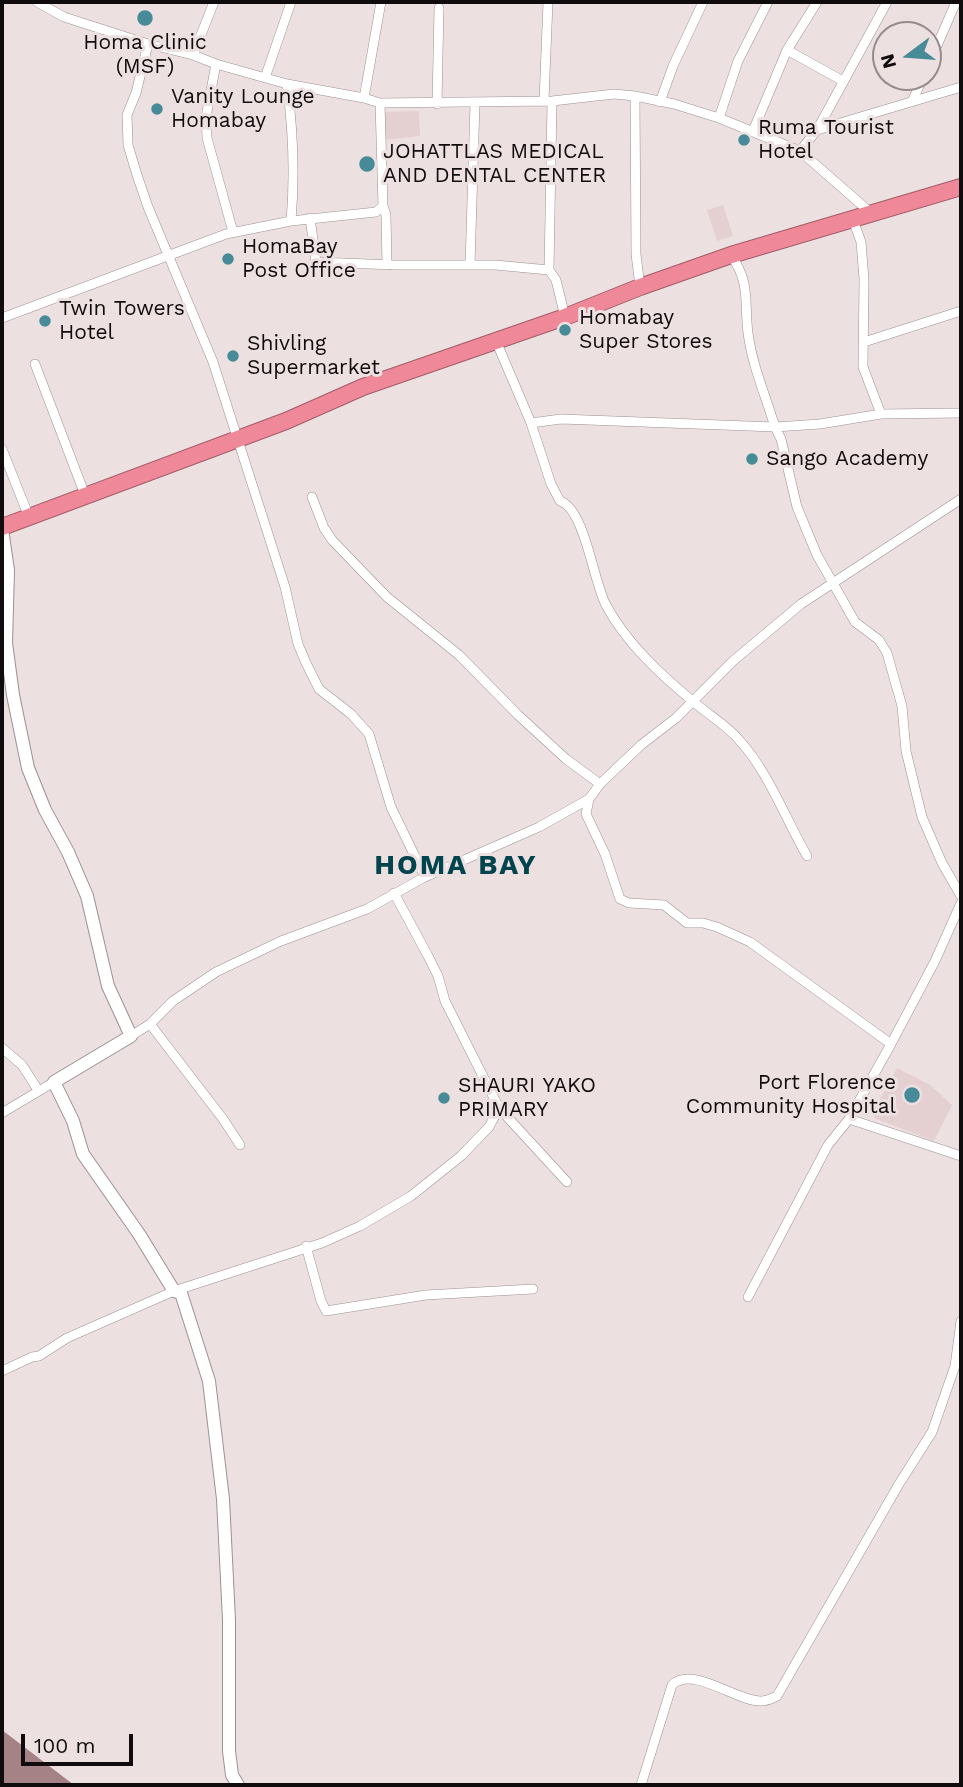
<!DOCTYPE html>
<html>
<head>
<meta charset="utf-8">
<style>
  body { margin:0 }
  #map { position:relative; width:963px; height:1787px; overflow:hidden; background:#ede0e1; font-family:"Work Sans",sans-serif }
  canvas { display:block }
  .frame { position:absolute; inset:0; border:4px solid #100b0c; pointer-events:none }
  .north { position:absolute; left:872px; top:21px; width:70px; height:70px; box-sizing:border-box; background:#ede0e1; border:2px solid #958b8c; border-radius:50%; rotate:254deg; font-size:19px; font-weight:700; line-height:28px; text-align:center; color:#100b0c }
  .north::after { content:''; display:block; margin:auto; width:24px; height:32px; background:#468b97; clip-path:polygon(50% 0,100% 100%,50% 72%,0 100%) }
  .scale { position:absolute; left:21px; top:1734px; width:112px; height:32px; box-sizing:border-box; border:4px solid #100b0c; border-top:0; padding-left:9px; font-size:21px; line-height:24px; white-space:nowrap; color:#100b0c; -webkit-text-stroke:5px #ede0e1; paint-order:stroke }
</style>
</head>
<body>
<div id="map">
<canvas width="963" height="1787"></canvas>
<div class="frame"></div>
<div class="north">N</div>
<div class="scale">100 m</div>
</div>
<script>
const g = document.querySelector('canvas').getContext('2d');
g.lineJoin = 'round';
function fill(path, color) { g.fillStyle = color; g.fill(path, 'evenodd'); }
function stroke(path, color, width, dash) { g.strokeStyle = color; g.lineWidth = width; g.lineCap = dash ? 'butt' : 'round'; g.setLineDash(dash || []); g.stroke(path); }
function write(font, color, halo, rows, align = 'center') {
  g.font = font + ' "Work Sans",sans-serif'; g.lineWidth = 6; g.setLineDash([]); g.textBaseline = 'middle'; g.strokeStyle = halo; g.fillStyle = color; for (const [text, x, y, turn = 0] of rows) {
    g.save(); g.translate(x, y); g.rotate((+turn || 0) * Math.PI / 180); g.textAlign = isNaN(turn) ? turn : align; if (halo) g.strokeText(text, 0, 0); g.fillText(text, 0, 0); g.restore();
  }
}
fill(new Path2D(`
  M419,111l1,25 -36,4 -1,-28z
  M723,205l10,31 -16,5 -10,-31z
  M897,1068l33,17 22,20 -18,36 -58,-22 -4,-5z`), '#e4cfd1');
fill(new Path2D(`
  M2,1730l72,55h-72z`), '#a48286');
const street = new Path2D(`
  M37,2l27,15 84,27 45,11 23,9 71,20 77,14 16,5 172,-2 62,-7 21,2 39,8 45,14 81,33 71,62
  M148,44l-12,49 -9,22 1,30 9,30 11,32 65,155 72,225 13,57 8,19 13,26 32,25 18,20 22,73 34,70 -2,1
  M787,50l56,31
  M193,55l21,-53
  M216,64l-10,53 1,21 26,94
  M928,66l28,-64
  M265,78l26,-76
  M287,84c6,45 8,91 4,137
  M635,96l1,158 4,33
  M364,98l17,-96
  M544,100l4,-98
  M660,102l13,-36 30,-64
  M912,102l11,-25
  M437,104l2,-96
  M719,118l19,-57 30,-59
  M817,130l144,-43
  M753,131l34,-81 30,-48
  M800,151l17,-21 70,-128
  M383,206l3,9 1,50
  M310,218l6,44 79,3h100l54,5 7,10 9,37
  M853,220l8,22 3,37 -1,88 18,47
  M731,255c20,29 13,47 17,78 4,32 18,64 27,94l6,12 16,68 20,48 38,67 24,18 8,13 15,53 4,45 16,66 20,46 19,33
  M470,265l5,-162
  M549,270l3,-169
  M2,318l224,-84 65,-13 85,-9 7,-6 -3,-103
  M496,341l35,82 20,61 9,17c25,8 33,80 46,104 20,38 56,71 89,98 15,13 33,23 45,38 29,32 45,77 67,115
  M864,342l97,-31
  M35,364l50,131
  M531,423l30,-4 214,8 45,-3 61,-10 80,-1
  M2,449l27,68
  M312,497l12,31 8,12 55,57 72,58 59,60 48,44 34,25
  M589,799l-3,15 19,40 15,45 9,4 35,2 23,18h16l14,4 33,15 141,102
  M394,893l34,63 10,20 7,25 54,107 68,74
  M150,1024l73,95 17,26
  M131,1036l19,-12 23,-23 43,-29 65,-31 86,-32 56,-31 116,-51 50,-28 11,-15 41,-39 35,-27 57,-57 68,-57 160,-105
  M2,1048l20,17 16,25
  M2,1113l52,-31
  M849,1119l112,37
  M306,1246l15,55 5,10 100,-16 107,-6
  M748,1297l80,-152 21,-26 42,-75 44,-83 26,-58
  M2,1371l30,-14 7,-1 28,-18 107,-47 148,-48 38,-17 51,-30 50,-40 28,-29 10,-19
  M641,1785l31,-100c21,-20 65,17 89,16 7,0 11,-3 16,-5l122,-212 33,-52 23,-66 6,-45`);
const secondary = new Path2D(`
  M2,529l6,41 -2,73 7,52 15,73 17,42 23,42 19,44 21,90 23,50 -77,46 19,39 10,33 56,80 35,57 7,2 28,88 14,118 6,121v131l3,24 6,10`);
const highway = new Path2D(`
  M2,527l284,-106 77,-34 202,-70 75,-30 91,-32 230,-68`);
stroke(street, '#9c9092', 10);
stroke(secondary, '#9c9092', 14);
stroke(highway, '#a15c68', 18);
stroke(street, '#fff', 9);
stroke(secondary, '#fff', 12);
stroke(highway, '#ef8899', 16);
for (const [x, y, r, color] of [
  [145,18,9,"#468b97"],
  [157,109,7,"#468b97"],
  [744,140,7,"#468b97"],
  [367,164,9,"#468b97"],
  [228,259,7,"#468b97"],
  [45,321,7,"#468b97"],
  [565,330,7,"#468b97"],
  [233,356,7,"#468b97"],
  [752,459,7,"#468b97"],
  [912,1095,9,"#468b97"],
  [444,1098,7,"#468b97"]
]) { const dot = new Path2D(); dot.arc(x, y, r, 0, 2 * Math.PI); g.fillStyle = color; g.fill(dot); stroke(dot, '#ede0e1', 2.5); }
write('21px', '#100b0c', '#ede0e1', [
  ["Homa Clinic",145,43,"center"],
  ["(MSF)",145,67,"center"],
  ["Vanity Lounge",171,97],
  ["Homabay",171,121],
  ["Ruma Tourist",758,128],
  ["Hotel",758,152],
  ["JOHATTLAS MEDICAL",383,152],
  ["AND DENTAL CENTER",383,176],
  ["HomaBay",242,247],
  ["Post Office",242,271],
  ["Twin Towers",59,309],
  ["Hotel",59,333],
  ["Homabay",579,318],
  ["Super Stores",579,342],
  ["Shivling",247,344],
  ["Supermarket",247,368],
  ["Sango Academy",766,459],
  ["Port Florence",896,1083,"right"],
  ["Community Hospital",896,1107,"right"],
  ["SHAURI YAKO",458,1086],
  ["PRIMARY",458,1110]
], 'left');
g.letterSpacing = '2px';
write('bold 28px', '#02444d', '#ede0e1', [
  ["HOMA BAY",456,866]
]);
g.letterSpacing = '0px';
</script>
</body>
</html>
